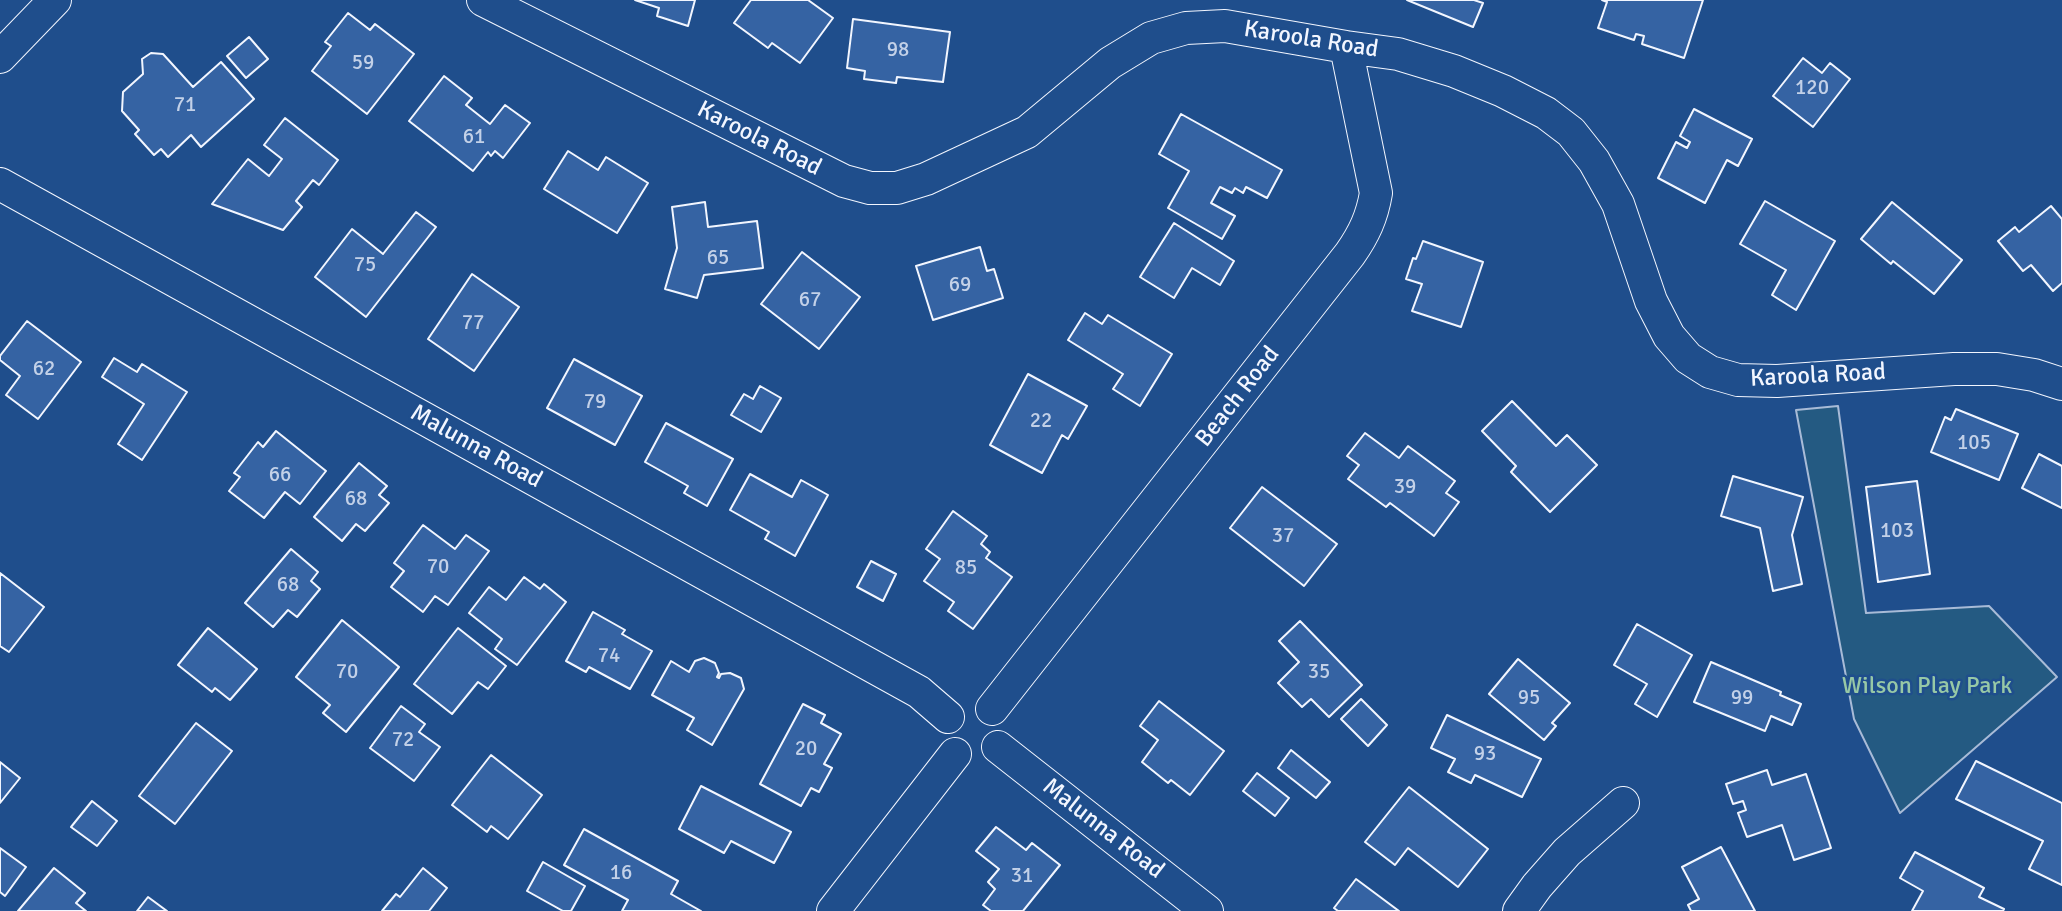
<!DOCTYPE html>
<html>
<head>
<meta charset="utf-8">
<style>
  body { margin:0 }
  canvas { display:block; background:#1f4e8c }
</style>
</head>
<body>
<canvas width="2062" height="911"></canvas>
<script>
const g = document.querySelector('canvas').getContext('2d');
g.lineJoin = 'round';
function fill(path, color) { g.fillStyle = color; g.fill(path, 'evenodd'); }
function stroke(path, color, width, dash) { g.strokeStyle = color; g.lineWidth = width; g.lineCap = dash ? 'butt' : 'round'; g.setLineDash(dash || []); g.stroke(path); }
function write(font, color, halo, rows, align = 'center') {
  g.font = font + ' Signika,sans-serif'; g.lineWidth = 5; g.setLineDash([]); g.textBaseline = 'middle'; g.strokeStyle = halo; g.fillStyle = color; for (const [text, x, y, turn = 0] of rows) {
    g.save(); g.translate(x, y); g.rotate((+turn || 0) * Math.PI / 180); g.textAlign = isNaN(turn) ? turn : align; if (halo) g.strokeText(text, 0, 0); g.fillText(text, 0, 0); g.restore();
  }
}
const green = new Path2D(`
  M1838,406l28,207 123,-7 68,71 -157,136 -46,-94 -58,-309z`);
fill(green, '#245a82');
stroke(green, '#a8bbd7', 2);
const building = new Path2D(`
  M635,0h60l-7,26 -31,-10 2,-8z
  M751,0h57l25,18 -33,45 -28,-20 -4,5 -34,-25z
  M1407,0h67l9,3 -10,24z
  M1602,0h101l-19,58 -42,-14 2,-8 -8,-2 -2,6 -36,-12 9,-26z
  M348,13l22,17 5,-6 39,30 -47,60 -55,-43 19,-25 -6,-4z
  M853,19l97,13 -7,50 -46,-5 -1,6 -32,-4 1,-8 -18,-3z
  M249,37l19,22 -22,19 -19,-22z
  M151,53l12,1 30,33 28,-25 33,37 -53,48 -10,-12 -23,22 -7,-8 -7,6 -19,-21 4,-4 -17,-19 1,-19 20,-18 -1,-15z
  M1803,58l19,15 8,-10 20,16 -37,48 -40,-31z
  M444,76l28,22 -6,7 24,19 15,-19 25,18 -27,35 -8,-7 -4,5 -3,-4 -15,19 -64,-50z
  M1694,109l58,30 -14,27 -11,-6 -22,43 -47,-25 18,-36 11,6 3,-6 -10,-6z
  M1181,114l101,56 -15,28 -21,-11 -3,6 -8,-5 -3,5 -12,-6 -9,16 24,13 -13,23 -54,-31 21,-37 -30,-17z
  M285,118l53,42 -19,25 -6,-5 -17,21 6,6 -19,23 -71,-26 36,-45 21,17 13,-17 -18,-14z
  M568,151l30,19 8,-13 42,26 -31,50 -73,-44z
  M1765,201l70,40 -39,69 -24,-15 14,-25 -46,-26z
  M705,202l3,25 49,-6 6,47 -59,7 -7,23 -32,-9 12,-41 -5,-41z
  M1892,202l70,58 -28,34 -41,-33 -2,3 -30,-25z
  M2051,206l11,13v64l-9,8 -22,-26 -8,6 -25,-30 17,-14 4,5z
  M416,212l20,15 -70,90 -51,-40 37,-48 31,25z
  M1174,223l60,38 -14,24 -28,-17 -18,30 -34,-21z
  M1423,241l60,21 -22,65 -49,-16 10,-27 -16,-5 7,-21 3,1z
  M980,247l7,24 7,-2 9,29 -70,22 -17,-54z
  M802,252l58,45 -41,52 -58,-45z
  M472,274l47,33 -45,64 -46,-32z
  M1085,313l17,11 6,-9 64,39 -32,52 -27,-17 10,-15 -55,-34z
  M27,321l54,41 -43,57 -32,-24 14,-19 -20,-16v-4z
  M114,358l23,14 5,-8 45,28 -45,68 -24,-16 26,-40 -42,-27z
  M574,359l68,37 -27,49 -68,-37z
  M1028,374l59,32 -19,33 -6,-4 -20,38 -52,-28z
  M760,386l21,12 -20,34 -30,-17 13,-21 9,5z
  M1512,401l44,45 11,-11 30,30 -47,47 -39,-40 5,-6 -34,-35z
  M1956,409l62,25 -19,46 -68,-28 14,-35 6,3z
  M666,423l67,36 -26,47 -23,-13 4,-7 -43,-24z
  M276,431l50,40 -26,33 -15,-12 -21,26 -35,-27 11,-14 -6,-4 24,-31 5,5z
  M1365,433l34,25 9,-12 47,35 -9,12 13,9 -25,34 -44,-33 -4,4 -38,-28 11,-14 -12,-9z
  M2039,454l23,12v42l-40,-20z
  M359,463l28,23 -8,9 10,8 -24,28 -9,-7 -14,17 -28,-24z
  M750,474l42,23 9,-17 27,15 -33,61 -30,-17 4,-7 -39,-22z
  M1733,476l70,21 -11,38 10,49 -29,7 -13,-63 -39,-12z
  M1917,481l13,93 -52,8 -12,-95z
  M1262,487l75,57 -33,42 -74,-58z
  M953,511l34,25 -6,8 9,8 -4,6 26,19 -39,52 -25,-18 6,-9 -30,-21 16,-22 -14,-10z
  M423,525l32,24 11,-14 23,16 -41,54 -13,-9 -12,16 -32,-25 13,-16 -10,-8z
  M291,549l27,23 -7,9 9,8 -23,28 -9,-7 -15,17 -28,-24z
  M871,561l25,13 -13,27 -26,-14z
  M0,573l44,34 -35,45 -9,-6z
  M524,577l16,12 4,-5 22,18 -49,63 -22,-16 7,-10 -33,-26 20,-26 17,13z
  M593,612l32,18 -3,4 30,17 -22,38 -41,-22 -3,5 -20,-11z
  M342,620l57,47 -53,65 -23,-19 7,-8 -34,-28z
  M1300,621l62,64 -33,32 -18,-18 -9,8 -24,-24 21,-21 -20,-21z
  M1637,624l55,31 -35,62 -22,-13 12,-20 -33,-19z
  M208,628l49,41 -27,31 -15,-12 -3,4 -34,-27z
  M458,628l48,38 -18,23 -10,-7 -26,32 -38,-30z
  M704,658l11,5 4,10 -2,4 2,1 2,-4 9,-1 11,5 3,11 -32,56 -25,-15 7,-12 -42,-23 19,-34 18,11 6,-11z
  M1518,659l52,44 -18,20 4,3 -12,14 -55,-46z
  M1711,662l70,30 -1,3 21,9 -9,21 -21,-9 -6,15 -71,-29z
  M1361,699l26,26 -19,21 -27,-27z
  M1159,701l65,50 -34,44 -19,-15 -3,3 -26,-21 16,-22 -18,-14z
  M803,704l22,11 -4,8 20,11 -17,30 8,4 -13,24 -8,-4 -10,18 -41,-22z
  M401,706l24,18 -6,8 21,15 -26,34 -44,-33z
  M1447,715l94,44 -19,38 -47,-22 -4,8 -23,-11 7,-13 -24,-11z
  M196,723l36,28 -57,73 -36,-28z
  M1291,750l39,32 -14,16 -38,-30z
  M491,755l51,40 -34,44 -17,-13 -4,6 -35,-27z
  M1976,761l86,42v82l-33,-16 14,-28 -87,-42z
  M0,762l20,16 -20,25z
  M1767,770l5,15 34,-11 25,74 -37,12 -12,-35 -35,12 -9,-24 8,-3 -3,-9 -10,3 -7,-20z
  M1257,773l32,25 -14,18 -32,-25z
  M701,786l90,46 -17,31 -43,-22 -7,12 -45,-24z
  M1409,787l79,62 -30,38 -50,-39 -13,17 -30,-23z
  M92,801l25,20 -20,25 -26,-19z
  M996,827l30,23 6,-7 28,22 -37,46h-32l-8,-6 12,-16 -7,-7 11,-13 -23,-18z
  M584,829l94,52 -7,13 30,17h-79l6,-11 -64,-35z
  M1721,847l34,64h-64l-3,-6 11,-6 -17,-32z
  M0,848l26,19 -21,29 -5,-4z
  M1915,852l69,36 -5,9 25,12 -1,2h-91l11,-20 -23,-13z
  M543,862l42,24 -14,25h-8l-36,-20z
  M54,868l31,25 -9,10 10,8h-68z
  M423,868l24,20 -18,23h-47l14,-17 4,3z
  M1356,879l43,32h-61l-4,-3z
  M148,897l19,14h-30z`);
fill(building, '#3563a3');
stroke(building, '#f2f6ff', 2);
const street = new Path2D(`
  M483,0l361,181 26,7h27l29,-9 101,-47 83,-69 41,-25 35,-10 39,-2 121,21 52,7 56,17 49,20 43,22 25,19 23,29 24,43 33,97 18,35 19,22 22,14 28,8 39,1 177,-12h43l37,6 28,9
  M0,57l55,-57
  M0,184l919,508 29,25
  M992,709l358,-455c14,-20 22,-37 26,-61l-30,-146
  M998,747l209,164
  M833,911l122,-157
  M1519,911l18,-25 30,-34 56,-49`);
stroke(street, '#f2f6ff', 34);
stroke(street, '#1f4e8c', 32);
write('21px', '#c3d1e8', null, [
  ["98",898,50],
  ["59",363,63],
  ["120",1812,88],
  ["71",185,105],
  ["61",474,137],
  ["65",718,258],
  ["75",365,265],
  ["69",960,285],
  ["67",810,300],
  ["77",473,323],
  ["62",44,369],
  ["79",595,402],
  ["22",1041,421],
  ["105",1974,443],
  ["66",280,475],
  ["39",1405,487],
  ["68",356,499],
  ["103",1897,531],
  ["37",1283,536],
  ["70",438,567],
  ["85",966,568],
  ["68",288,585],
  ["74",609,656],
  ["70",347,672],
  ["35",1319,672],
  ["95",1529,698],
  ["99",1742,698],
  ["72",403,740],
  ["20",806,749],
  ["93",1485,754],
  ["16",621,873],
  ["31",1022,876]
]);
write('24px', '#f2f6ff', '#1f4e8c', [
  ["Karoola Road",1311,40,9],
  ["Karoola Road",759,139,27],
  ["Karoola Road",1818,376,-3],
  ["Beach Road",1238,397,-52],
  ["Malunna Road",476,447,29],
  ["Malunna Road",1103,829,38]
]);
write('24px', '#97c8a6', '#1f4e8c', [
  ["Wilson Play Park",1927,687]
]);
</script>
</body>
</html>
